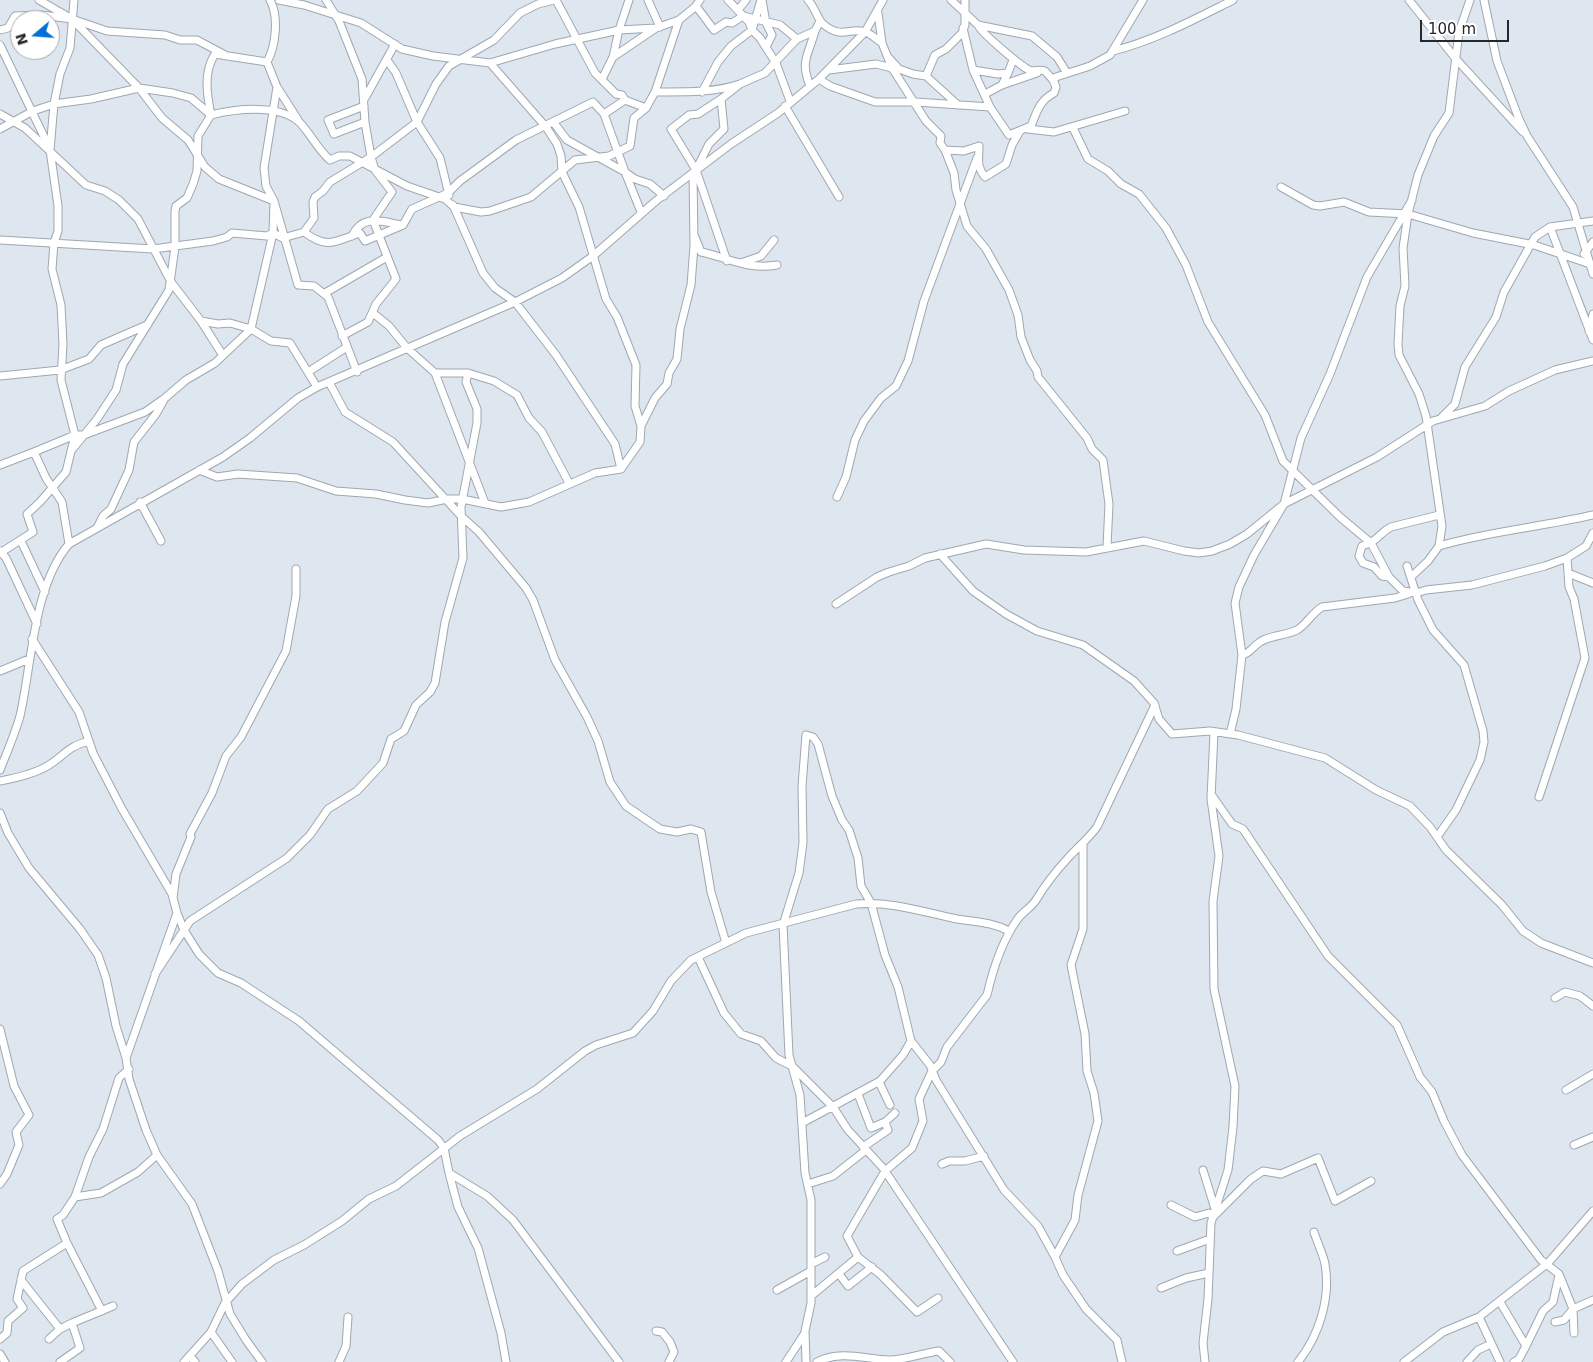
<!DOCTYPE html>
<html>
<head>
<meta charset="utf-8">
<style>
  body { margin:0 }
  #map { position:relative; width:1593px; height:1362px; overflow:hidden; background:#dee6f0; font-family:"DejaVu Sans",sans-serif }
  canvas { display:block }
  .north { position:absolute; left:10px; top:10px; width:50px; height:50px; box-sizing:border-box; background:#fff; border:1px solid #a8a9aa; border-radius:50%; rotate:252deg; font-size:14px; font-weight:700; line-height:20px; text-align:center; color:#25282b }
  .north::after { content:''; display:block; margin:auto; width:18px; height:22px; background:#006fd7; clip-path:polygon(50% 0,100% 100%,50% 72%,0 100%) }
  .scale { position:absolute; left:1420px; top:20px; width:89px; height:22px; box-sizing:border-box; border:2px solid #25282b; border-top:0; padding-left:6px; font-size:15px; line-height:18px; white-space:nowrap; color:#25282b; -webkit-text-stroke:4px #fff; paint-order:stroke }
</style>
</head>
<body>
<div id="map">
<canvas width="1593" height="1362"></canvas>
<div class="north">N</div>
<div class="scale">100 m</div>
</div>
<script>
const g = document.querySelector('canvas').getContext('2d');
g.lineJoin = 'round';
function stroke(path, color, width, dash) { g.strokeStyle = color; g.lineWidth = width; g.lineCap = dash ? 'butt' : 'round'; g.setLineDash(dash || []); g.stroke(path); }
const street = new Path2D(`
  M39,0l33,19 67,69 23,30 26,22 17,27 14,12 55,22 -1,32 -22,96 -36,34 -29,17 -21,18 -9,16 -22,28 -5,28 -18,39 -8,7 -5,10
  M270,0c9,16 6,46 -3,62l10,25 -13,81 2,18 8,15 24,84 16,1 14,11 29,75
  M279,0l25,5 57,18 41,26 31,7 57,7 65,-19 64,-14 37,-2 23,-8 16,-13 5,-7
  M326,0l13,21 23,58 3,43 6,35 4,13 17,22 -19,28 23,59 -20,25 -8,18 -26,14
  M556,0l39,73 21,21 6,1 3,5
  M648,0l12,27
  M728,0l21,22 3,8 8,8 16,25 14,38
  M762,0l4,23 6,12 -6,12
  M808,0c6,6 10,19 14,23 20,18 28,3 44,9 5,2 11,8 16,11
  M951,0l27,25 54,11 25,21 10,16
  M1409,0l47,59 67,73
  M1484,0l13,61 22,58 8,17 46,71 20,67
  M696,6l18,24 12,-8 6,1 11,-7 37,9 17,14
  M738,10l8,-10
  M878,13l4,30 10,25 34,53 15,15 -1,7 5,7 19,1 15,-5c0,13 -3,20 6,31l21,-13 6,-19 8,-14
  M978,25c3,8 43,41 51,45 6,2 10,-1 16,1l8,9
  M963,28l10,42 17,37 19,28 22,-9c6,-14 8,-25 23,-33l2,-6 -3,-7 3,-3 34,-11 20,-11 33,-55
  M0,30l8,-2 7,-12 27,-1 30,4 35,12 58,4 15,5h17l30,16
  M0,45l48,100
  M1113,51c43,-11 82,-32 120,-51
  M613,57l6,-27 10,-30
  M889,58l10,11 14,5 13,2 32,29
  M387,60l9,13 21,49 23,36 9,37
  M490,63l56,64 11,17 4,12 1,16 17,35 27,92 11,18 19,48 -1,41 6,20 -1,16 -19,27
  M829,70l47,-6 16,4
  M973,70l25,4 10,-1 5,-13
  M926,76l9,-21 11,-6 16,-16 3,-8v-25
  M602,79l11,-22 43,-29
  M819,79l11,7 45,16h41l74,5
  M1002,85l35,-12
  M810,86c-10,-25 -2,-30 5,-55
  M277,87l21,33
  M655,92l24,-72
  M702,92l16,-30 13,-16 21,-16 9,-30
  M985,94l17,-9 6,-12
  M365,98l30,-54
  M364,106l-36,14 6,14 31,-12
  M785,106l54,91
  M0,114l25,14 61,57 19,6 14,9 19,19 33,63 30,39 17,3 12,-1 21,6 20,12 19,2 27,44
  M604,114l21,-14 21,8
  M211,115c-4,-20 -8,-43 4,-61l52,8
  M554,123l13,17 58,32 16,40
  M1073,128l15,31 20,12 13,13 18,10 27,34 20,37 22,57 57,93 18,46 57,56 31,26 18,34 14,14 13,2 10,-3 46,-5 73,-19 22,-8 19,-12 7,-13
  M0,129l33,-18 21,-7 37,-5 48,-11 34,5 18,5 20,17
  M1028,129l26,3 71,-21
  M945,150l9,23 2,17 11,36 19,23 23,41 9,25 3,22 9,23 7,11 1,6 49,61 5,11 11,11 6,44 -2,43
  M697,168l12,-24 15,-15 -3,-30
  M1281,187l32,18 7,1 24,-4 25,10 39,2 65,19 61,12 59,20
  M453,205l30,68 12,15 20,14 41,53 59,89 6,25
  M1593,221l-43,6 43,113
  M304,232l10,-14 -1,-16 2,-5 8,-6 7,-9 41,-25 46,-35 19,-38 13,-18 45,-26 26,-27 18,-9 16,-4
  M352,236c11,-23 30,-14 51,-11
  M695,237l6,15c28,6 46,18 76,13
  M0,240l153,9 60,-8 14,-4 5,-4 35,3 6,-3 10,5 21,-6c24,18 31,9 56,1l5,8 38,-16 9,-16 36,-16 12,-12 56,-41 77,-38 11,12 21,58 10,7 15,5 14,12
  M1584,254l9,-12
  M727,261l-31,-91 -25,-41 18,-14 9,-1 23,-15 19,-15 25,-11 32,-34 18,-8 5,-10
  M741,263l20,-7 13,-16
  M325,293l62,-36
  M373,313l16,13 18,22 28,25 50,130
  M201,321l21,33
  M1589,331l4,-17
  M308,372l39,-25
  M435,373h33l26,8 23,14 12,23 13,14 27,51
  M0,376l60,-6 29,-11 12,-14 46,-20
  M329,382l16,30 48,30 68,74 18,16 47,56 7,12 22,60 32,57 11,24 12,41 16,24 34,23 17,3 14,-3 10,3 10,60 15,51
  M1442,417l13,-13 10,-37 31,-50 8,-25 27,-48 4,-7 15,-10
  M641,426l14,-28 12,-14 2,-11 8,-14 3,-30 11,-44 3,-39 -1,-73
  M71,451l26,-32 19,-29 7,-26 46,-74 6,-43v-36l1,-5 11,-8 6,-14 4,-13 1,-35 13,-21c24,-6 66,-11 87,6 9,7 19,28 32,39l9,-4h11l57,30 38,13 9,8 27,5 9,-1 41,-14 44,-37 34,-4 21,-10 4,-28 12,-10 9,-16c29,0 58,1 85,-8
  M34,452l41,-17h9l61,-23 17,-12
  M0,465l34,-13 12,26 16,24 7,42
  M199,470l18,7 21,-3 59,4 39,13 40,3 29,6 23,3 19,-4h15l39,8 28,-5 66,-29 26,-4
  M837,497l9,-20 9,-37 9,-19 17,-23 15,-12 12,-25 16,-60 53,-143
  M140,502l21,39
  M21,541l24,51
  M1439,546l3,-20 -16,-110 -7,-22 -20,-39 -1,-11 2,-38 5,-20 -2,-38 5,-34 10,-39 16,-39 15,-23 10,-81 11,-32
  M0,551l6,7 31,66
  M0,553l33,-21 -6,-18 13,-12 26,-30 9,-37 -14,-55 2,-36 -2,-39 -9,-36 2,-26 4,-12v-25l-8,-56 4,-46 6,-30 10,-26 4,-48
  M940,554l33,37 33,23 31,17 46,14 51,36 20,22 5,16 13,15 38,-3 28,4 87,23 51,32 34,16 20,21 16,23 56,55 21,26 18,12 52,20
  M1407,566l11,34 15,30 31,35 19,66 1,11 -4,18 -24,50 -19,27
  M1568,573l25,10
  M1412,576l16,-15 11,-15c51,-15 103,-19 154,-31
  M1389,577l-7,-1 -8,-9 -11,-4 -4,-7 3,-10c17,-5 17,-13 29,-19l48,-12
  M1408,594l-13,4 -73,9c-10,6 -15,17 -25,23 -12,6 -27,5 -37,12 -8,5 -9,11 -18,13l-7,-52 4,-16 15,-32 30,-51 17,-66 29,-64 37,-97 45,-77
  M836,604l41,-27 12,-5 20,-6 16,-8 61,-14 38,6 62,2 58,-11 40,10 15,2 13,-2 18,-7 17,-10 37,-30 93,-47 56,-36 52,-15 24,-15 46,-21 38,-9
  M32,639l47,73 14,41 29,56 50,85 5,19 -51,145
  M0,671l29,-12
  M1230,734l6,-25 6,-54
  M0,770c7,-18 15,-36 20,-54 12,-52 13,-130 49,-172l154,-87 27,-19 48,-40 19,-11 198,-85 47,-24 31,-22 64,-56 74,-56 47,-31 41,-34 46,-47 18,-32
  M0,781c16,-3 35,-7 49,-16 17,-11 18,-18 40,-24
  M1211,794l21,30 11,5 85,127 69,69 23,52 12,15 12,29 18,34 79,105 18,14 14,35 20,-9
  M1539,797l46,-139 -11,-59 -5,-12 -2,-29
  M0,813l8,20 21,35 51,61 18,26 8,23 10,48 10,32 3,21 17,51 11,25 35,49 26,67 12,43 16,26 16,22
  M1083,844v85l-12,36 14,69 2,37 7,22 4,28 -20,74 -3,25 -20,37 8,18 23,34 31,31 5,22
  M173,898l3,-24 15,-37 -1,-3 22,-41 14,-37 15,-19 45,-86 10,-55v-27
  M177,913l7,17 15,24 19,19 23,10 58,38 139,119 6,8 5,25 38,23 26,24 106,142
  M698,957l26,56 17,21 20,7 15,17 16,8 41,41 15,23 35,38 130,194
  M155,974l35,-53 97,-63 23,-23 18,-26 29,-18 26,-28 8,-24 13,-8 12,-26 14,-13 5,-9 10,-61 18,-64 -2,-51 16,-84v-14l-11,-27 2,-9
  M1555,998l10,-6 15,4 13,10
  M0,1029l14,57 15,29 -13,17 3,13 -12,29 -7,10
  M879,1082l11,23
  M1566,1090l27,-16
  M858,1094l13,34 14,-6 10,-9
  M802,1123l78,-42 23,-26 8,-14
  M1574,1145l19,-8
  M863,1147l25,-17 -3,-8
  M942,1164l7,-3h16l19,-5
  M1203,1170l12,39
  M449,1173l9,34 20,41 23,85 5,29
  M808,1184l25,-8 33,-26
  M75,1197l14,-40 14,-28 16,-51 10,-9
  M1171,1205l24,12 14,-4 4,4 38,-38 12,-8 18,3 37,-16 17,43 36,-20
  M67,1243l35,68
  M1177,1251l33,-12
  M858,1257l-11,-21 38,-65 27,-23 11,-27 -4,-22 13,-28 9,-9 6,-15 40,-52c6,-26 15,-54 30,-75 5,-8 14,-12 19,-20 9,-15 20,-29 32,-42 10,-11 20,-19 29,-31l58,-122
  M811,1264l14,-7
  M839,1274l9,12 24,-19
  M21,1280l39,49
  M1161,1288l25,-10 23,-5
  M777,1290l32,-18
  M811,1296l47,-39 23,18 36,37 21,-14
  M1500,1302l26,44 -7,13 -5,3
  M1573,1309l1,24
  M1479,1317l21,45
  M1555,1322l9,-2 9,-11
  M72,1323l41,-17
  M656,1331l6,1 8,10 4,10 -5,10
  M211,1332l21,30
  M0,1339l7,-6 1,-12 15,-13 -6,-9 6,-28 44,-28 -10,-24 6,-4 12,-18 26,-4 37,-21 19,-17
  M49,1339l11,-10 12,-6 8,25 -20,14
  M1526,1346l17,-35 10,-9 6,-27
  M0,1354l5,8
  M190,1356l5,6
  M184,1362l27,-30 14,-29 17,-19 32,-24 30,-15 38,-24 27,-22 27,-13 64,-50 77,-47 48,-38 11,-6 37,-12 20,-22 18,-30 20,-21 55,-27 110,-29c35,-3 67,8 101,15 19,3 35,3 52,12
  M339,1362l7,-16 2,-29
  M786,1362l19,-29
  M806,1362l-1,-31 6,-28v-103l-6,-27 -5,-78 -11,-40 -6,-130 16,-52 4,-30 -1,-57 4,-51 7,2 5,7 14,52 10,24 7,10 9,28 3,28 10,17 14,52 13,32 13,54 19,24 6,15 68,110 34,36 17,31
  M817,1362c24,-12 47,-3 72,-2 16,0 34,-7 50,-9l11,11
  M1205,1362l-2,-19 5,-44 3,-76 17,-53 5,-43 2,-41 -21,-97 -1,-88 6,-45 -8,-57 3,-67
  M1298,1362c21,-26 33,-64 27,-98 -2,-10 -8,-22 -11,-32
  M1404,1362l39,-30 36,-15 69,-54 45,-52
  M1467,1362l11,-12 13,-6`);
stroke(street, '#9fa7b0', 9);
stroke(street, '#fff', 7);
</script>
</body>
</html>
